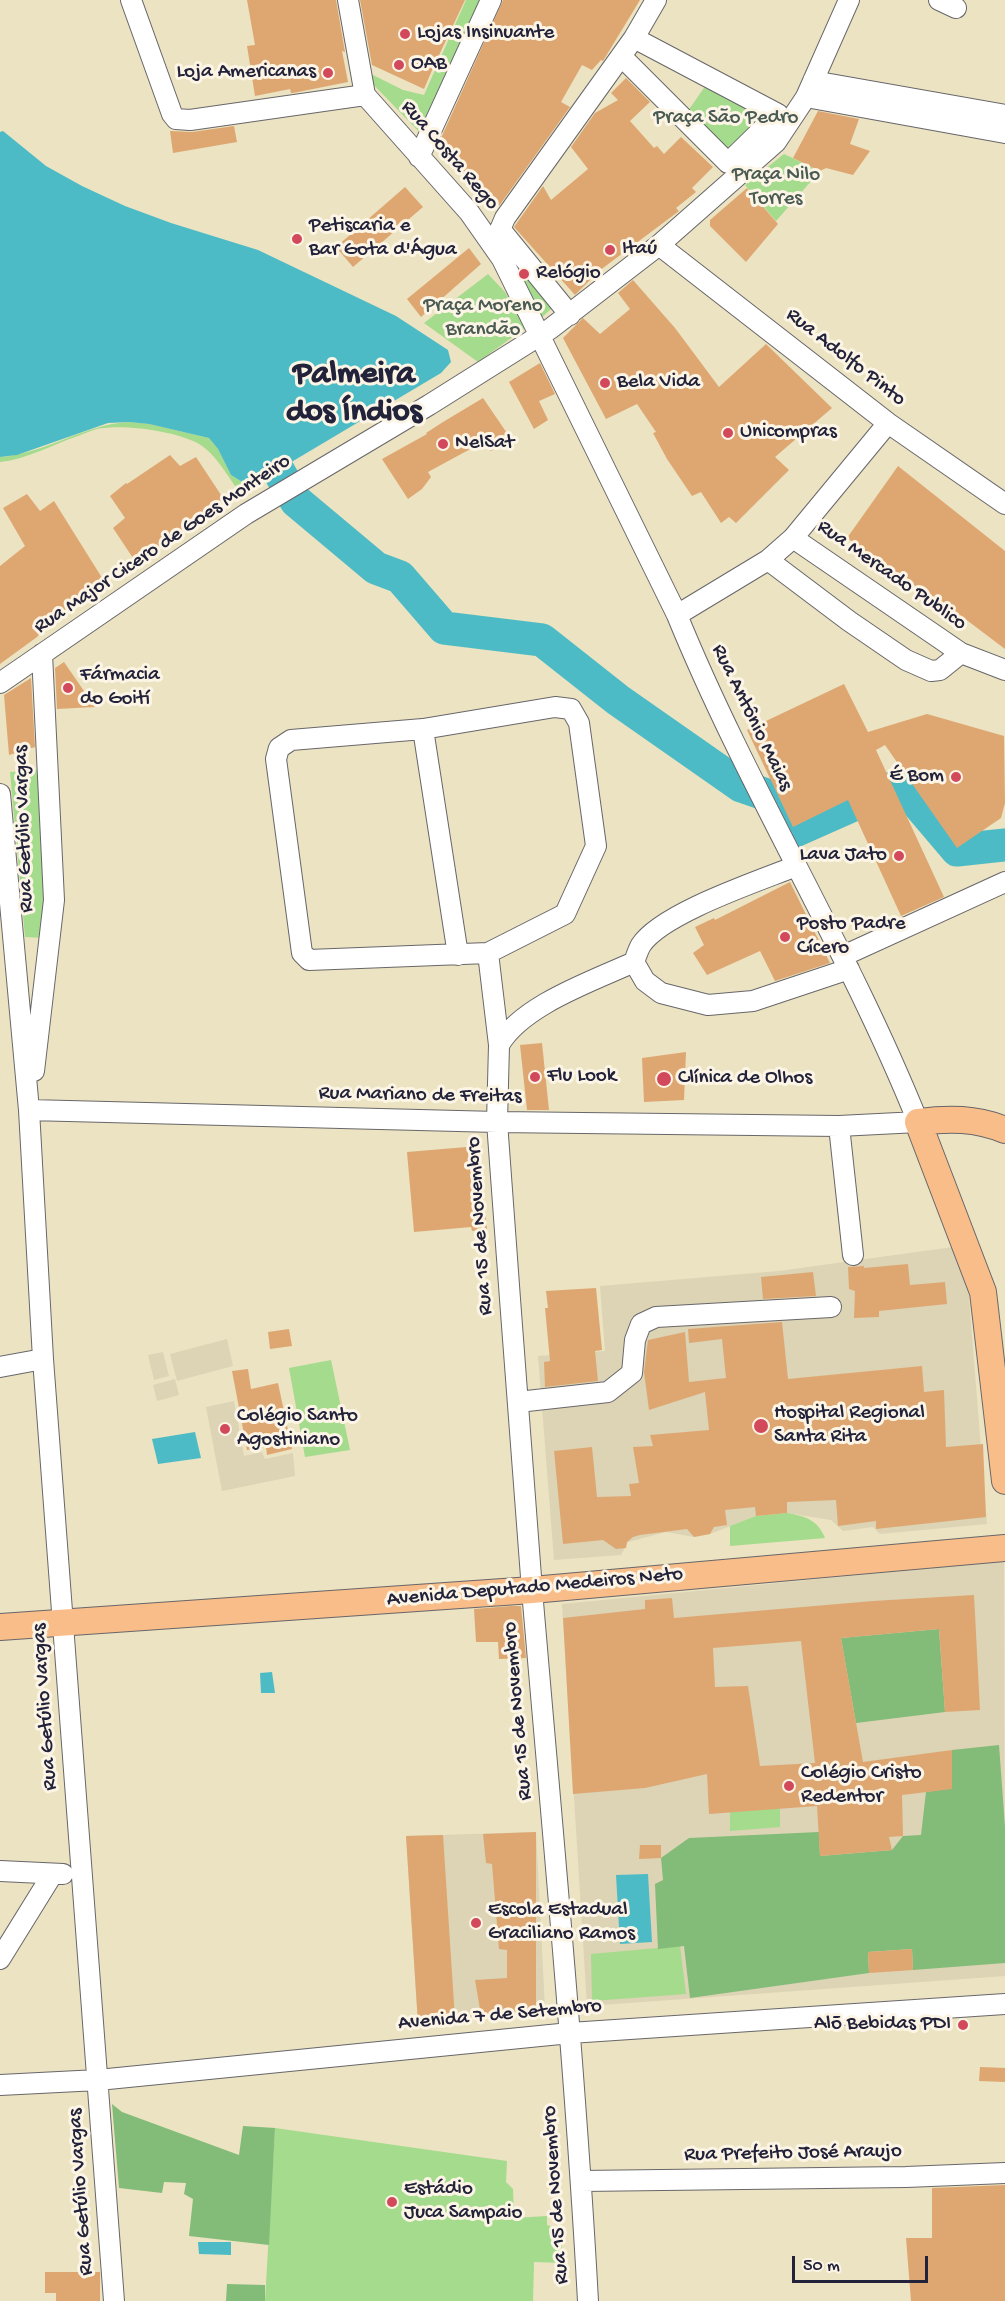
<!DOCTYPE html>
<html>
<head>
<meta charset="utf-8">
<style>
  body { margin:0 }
  #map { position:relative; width:1005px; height:2301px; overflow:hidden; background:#ebe3c1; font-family:"Gochi Hand",sans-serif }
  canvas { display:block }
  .scale { position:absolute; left:792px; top:2256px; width:136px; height:27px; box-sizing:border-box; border:3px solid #22223b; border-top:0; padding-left:8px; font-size:18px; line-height:21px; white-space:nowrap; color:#22223b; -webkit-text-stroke:4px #fcf5e5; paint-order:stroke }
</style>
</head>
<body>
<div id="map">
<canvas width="1005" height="2301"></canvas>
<div class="scale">50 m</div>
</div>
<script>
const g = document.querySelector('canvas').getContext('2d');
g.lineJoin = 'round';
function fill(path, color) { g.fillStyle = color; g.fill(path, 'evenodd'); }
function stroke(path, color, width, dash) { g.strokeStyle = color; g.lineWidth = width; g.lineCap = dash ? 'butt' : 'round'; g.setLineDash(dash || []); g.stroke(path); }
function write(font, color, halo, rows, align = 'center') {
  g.font = font + ' "Gochi Hand",sans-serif'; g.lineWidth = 6; g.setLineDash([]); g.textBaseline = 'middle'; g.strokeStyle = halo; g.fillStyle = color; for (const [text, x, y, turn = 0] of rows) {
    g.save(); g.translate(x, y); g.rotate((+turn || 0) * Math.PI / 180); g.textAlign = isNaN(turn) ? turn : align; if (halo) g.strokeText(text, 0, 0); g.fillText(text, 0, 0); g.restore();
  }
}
fill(new Path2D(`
  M953,1247l15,38 19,239 -107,10 -7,-7 -30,4 -12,-11 -44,-7 -31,3 -46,18 -16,3 -28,-5 -38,10 -7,13 -67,5 -16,-204 67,-5 -5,-65 179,-15z
  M227,1339l6,27 -56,15 -7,-27z
  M163,1352l6,24 -15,4 -6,-25z
  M175,1379l4,16 -22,6 -4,-16z
  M234,1401l10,55 18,-4 3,7 28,-6 2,23 -73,15 -16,-84z
  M1004,1561l1,415 -418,30 -25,-402z
  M536,1832l9,177 -55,5 -72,10 -12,-188z`), '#dcd4b5');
fill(new Path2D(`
  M466,0h24l-64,139 -59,-61 -4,-8 40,20 21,5z
  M713,75l71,33 -60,59 -41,-49z
  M784,154l36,17 -44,50 -31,-36z
  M517,255l40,49 -15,13 -33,-56z
  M488,274l17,18 20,36 -47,34 -54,-39z
  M129,422l20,2 60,14 9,11 13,26 13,8 -2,13c-11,-15 -22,-35 -36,-47 -19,-17 -77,-24 -102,-21 -8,0 -18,5 -26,8 -27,9 -50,23 -78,26v-5c45,-3 84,-33 129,-35z
  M43,769l2,169 -20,-1 -15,-165z
  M331,1360l19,90 -45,7 -16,-89z
  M787,1513c18,3 31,7 38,25l-95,8v-20l26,-10z
  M780,1808v19l-50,4v-19z
  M680,1946l6,48 -94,7 -1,-47z
  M275,2128l232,33 -1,21 7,7 1,29 33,-2v9l14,5 2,33 -29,-1 -1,39h-268z`), '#a4db8c');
fill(new Path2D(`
  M939,1629l6,83 -89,11 -15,-85z
  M999,1745l6,82v136l-92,7 -1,-21 -44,3 1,21 -179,25 -6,-52 -26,3 -3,-65 8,-4 -2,-22 28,-20 130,-6 1,24 72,-6 11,-14 18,-1 5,-43 26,-4v-38z
  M112,2104l10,8 117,43 4,-29 32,2 -6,117 -80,-9 4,-37 -9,-5 2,-11 -22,-1 -2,11 -43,-5z
  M227,2284l38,1v16h-39z`), '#83bb78');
fill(new Path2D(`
  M3,131l43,35 36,20 43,20 46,17 87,27 138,66 52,34 3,12 -10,11 -163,97 -34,13 -13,-8 -13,-26 -9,-11 -60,-14 -20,-2 -21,1 -91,32 -17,2v-325z
  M195,1432l6,26 -43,6 -6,-25z
  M272,1672l3,21h-14l-1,-20z
  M648,1874l4,68 -32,2 -4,-69z
  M198,2242h33v13l-32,-1z`), '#4dbbc5');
stroke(new Path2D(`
  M278,470l18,31 80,67 24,9 44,51 98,12 76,60 123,86 29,10 25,35 106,-47 56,66 48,-5`), '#4dbbc5', 33);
fill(new Path2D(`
  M247,0h89l9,52 -3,-1 6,31 -55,11h-2l-1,-4 -35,7 -8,-50 8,-1z
  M360,0h105l-32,68 -9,21 -52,-24z
  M503,0h137l-37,61 -2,-1 -9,10 -10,-5 -21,37 9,5 -71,99 -39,-35 -23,-24z
  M626,78l24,24 -20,19 24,27 3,-2 7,8 17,-17 32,30 -21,21 4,4 -20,16 3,3 -80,60 -24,24 -61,-68 29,-41 8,14 37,-31 -17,-22 24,-34 23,-13 -7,-7z
  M818,111l41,8 -9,25 20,7 -17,24 -27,-7 -6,3 -27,-13z
  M234,126l3,16 -64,11 -3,-22 22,1z
  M405,187l18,20 -70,60 -17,-20z
  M747,188l31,36 -32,38 -36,-36v-6z
  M469,248l12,16 -60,53 -14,-18z
  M633,280l42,48 44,59 47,-43 66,64 -57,49 14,13 -53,53 -7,-6 -8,6 -20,-31 -9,4 -25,-37 -14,-26 3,-1 -19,-28 -31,15 -43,-81 20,-20 17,16 30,-25 -12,-16z
  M540,363l15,31 -16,7 9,19 -14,9 -25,-47z
  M483,398l28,41 -20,12 -6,-10 -57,31 3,5 -9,12 -14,10 -26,-40 45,-25 -1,-1 17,-11z
  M170,455l10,11 16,-9 29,44 -28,20 -21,12 -26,21 -15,7 -22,-33 12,-10 -15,-22 16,-13 1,1z
  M898,466l107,85v98l-45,-34 -1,2 -112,-79z
  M27,494l13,17 14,-10 50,80 -15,15 -33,20 -19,21 -37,27v-98l25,-20 -22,-38z
  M64,662l31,45 -38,2 -2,-41z
  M31,678l4,69 -26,8 -5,-60z
  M844,684l24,48 59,-18 77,22 1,67 -4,15 -44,30 -72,-103 -9,5 68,147 -43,19 -53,-116 -55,27 -46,-97z
  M790,882l40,81 -55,18 -15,-30 -53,24 -14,-22 11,-8 -9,-18 19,-9 1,2z
  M542,1043l7,67h-22l-7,-65z
  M686,1052l-2,48 -40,2 -2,-44z
  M479,1146l2,32 6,51 -15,2 -1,-4 -57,5 -7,-80z
  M908,1264l2,21 35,-3 2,22 -68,7v6l-25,1 1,-27 -6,-2 -1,-22 16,-1v2z
  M813,1272l3,24 -53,3 -2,-22z
  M596,1288l6,62 -7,1 3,30 -53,6 -1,-25 6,-1 -5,-53h3l-2,-17z
  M782,1322l6,57 134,-13 2,26 20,-2 2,57 37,-3 3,73 -110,12v-8l-38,5 -2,-26 -49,2v11l-31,3 -1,-9 -30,3 2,15 -13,2 -4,7 -16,3 -7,-8 -47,6 -7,2 -6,5 -1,6 -10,1 -13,-9 -40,4 -9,-93 38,-4 5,50 34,-1 -2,-12 10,-1 -6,-36 20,-1 -3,-11 59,-5 -4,-38 -56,18 -5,-38 4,-32 37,-8 4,50 37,-4 -4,-39 -33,4 -1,-14z
  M289,1329l3,17 -22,3 -2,-17z
  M248,1369l3,20 27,-6 14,66 -25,6 -1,-8 -19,3 -15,-79z
  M974,1595l6,115 -35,2 -6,-83 -98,9 22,124 89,-12v39l-50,6 1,41 -14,1 3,13 -72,6 -3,-50 -108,8 -2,-40 -62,14 -72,6 -10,-176 82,-9v-9l27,-2 2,20 199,-17zM801,1641l14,122 -55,3 -12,-80 -33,1 -2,-39z
  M511,1606h10l5,52 -27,1 -1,-17h-22l-2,-33z
  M536,1832v178l-55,5 -6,-35 32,-2v-28l-8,-1 -7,-85 -6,-1 -3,-29z
  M443,1835l12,184 -37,5 -12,-188z
  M640,1845h21v13l-22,1z
  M912,1949l1,21 -44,3 -1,-21z
  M980,2067l25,1v14l-26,-1z
  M1005,2185v116h-94l-5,-63h26v-50z
  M45,2272h55v29h-44v-8h-11z`), '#dea772');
const minor = new Path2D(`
  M131,0l41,114 4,5 14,1 175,-25
  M939,0l17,8
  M621,56l107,107 50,-49 -144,-76
  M813,81l192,34
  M806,97l199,36
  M419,157l72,-157
  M500,229l70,86
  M659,245l229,178 117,81
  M493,246l12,-28 129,-180 22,-38
  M793,538l168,115
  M768,560l81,61 57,39 25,11 9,-1 21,-17 44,17
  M677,615l91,-55 25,-22 95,-115
  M0,683l246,-169 183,-109 121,-76 109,-84 117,-103 30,-45 43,-97
  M555,707l16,2 8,14 17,123 -31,68 -77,39 -179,7 -7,-7 -26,-194 3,-11 12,-8 132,-11z
  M423,729l35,226
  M0,794l29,316 14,249 71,942
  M488,953l11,92 -2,77c12,156 22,312 35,468 20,237 43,474 56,711
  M843,956l162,-74
  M634,962l11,19 16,12 47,12 45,-4 96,-32
  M499,1045c23,-40 94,-64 135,-83 2,-5 4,-12 7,-17 21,-32 118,-64 155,-79
  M34,1071l20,-171 -12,-246
  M29,1110l468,12 342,4 79,-4c-70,-174 -170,-333 -241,-507l-175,-356 -33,-47 -104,-117 -17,-95
  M839,1126l14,129
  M0,1367l43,-8
  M518,1402l90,-10 24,-19 3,-33 6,-16 15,-7 175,-10
  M0,1871l63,3
  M0,1959l52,-84
  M0,2085l98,-5 472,-47 435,-29
  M581,2181l325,-4 99,-4`);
const major = new Path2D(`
  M1005,1130c-29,-12 -56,-12 -87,-8l65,170 22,189
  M0,1627l532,-37 473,-42`);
stroke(minor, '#68666a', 22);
stroke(major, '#68666a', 28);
stroke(minor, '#fff', 20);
stroke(major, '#f8bd89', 26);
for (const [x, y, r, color] of [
  [405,34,6,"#d1495b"],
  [399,65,6,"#d1495b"],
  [328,73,6,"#d1495b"],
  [297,239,6,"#d1495b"],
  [610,250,6,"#d1495b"],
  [524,274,6,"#d1495b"],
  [605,383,6,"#d1495b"],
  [728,433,6,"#d1495b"],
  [443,444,6,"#d1495b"],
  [68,688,6,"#d1495b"],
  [956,777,6,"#d1495b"],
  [899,856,6,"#d1495b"],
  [785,937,6,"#d1495b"],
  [535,1077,6,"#d1495b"],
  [664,1079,8,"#d1495b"],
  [761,1426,8,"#d1495b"],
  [225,1429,6,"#d1495b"],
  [789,1786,6,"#d1495b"],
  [476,1923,6,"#d1495b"],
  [963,2025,6,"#d1495b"],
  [392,2202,6,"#d1495b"]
]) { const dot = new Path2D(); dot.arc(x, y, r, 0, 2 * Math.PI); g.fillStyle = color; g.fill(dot); stroke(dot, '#fcf5e5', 2); }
write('21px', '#22223b', '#fcf5e5', [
  ["Lojas Insinuante",417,34],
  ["OAB",411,65],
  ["Loja Americanas",316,73,"right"],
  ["Petiscaria e",309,227],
  ["Bar Gota d'Água",309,251],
  ["Itaú",622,250],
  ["Relógio",536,274],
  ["Bela Vida",617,383],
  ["Unicompras",740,433],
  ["NelSat",455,444],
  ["Fármacia",80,676],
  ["do Goití",80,700],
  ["É Bom",944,777,"right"],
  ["Lava Jato",887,856,"right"],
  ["Posto Padre",797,925],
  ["Cícero",797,949],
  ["Flu Look",547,1077],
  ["Clínica de Olhos",678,1079],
  ["Hospital Regional",774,1414],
  ["Santa Rita",774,1438],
  ["Colégio Santo",237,1417],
  ["Agostiniano",237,1441],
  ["Colégio Cristo",801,1774],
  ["Redentor",801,1798],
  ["Escola Estadual",488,1911],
  ["Graciliano Ramos",488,1935],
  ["Alõ Bebidas PDI",951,2025,"right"],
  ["Estádio",404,2190],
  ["Juca Sampaio",404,2214]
], 'left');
write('21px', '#495a53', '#fcf5e5', [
  ["Praça São Pedro",726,119],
  ["Praça Nilo",776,176],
  ["Torres",776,200],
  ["Praça Moreno",483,307],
  ["Brandão",483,331]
]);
write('21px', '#22223b', '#fcf5e5', [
  ["Rua Costa Rego",449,156,49],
  ["Rua Adolfo Pinto",845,358,38],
  ["Rua Major Cicero de Goes Monteiro",163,545,-34],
  ["Rua Mercado Publico",891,576,35],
  ["Rua Antônio Maias",751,718,64],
  ["Rua Getúlio Vargas",25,829,-92],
  ["Rua Mariano de Freitas",420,1096,1],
  ["Rua 15 de Novembro",481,1226,-94],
  ["Avenida Deputado Medeiros Neto",535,1588,-5],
  ["Rua Getúlio Vargas",46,1707,-94],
  ["Rua 15 de Novembro",519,1711,-95],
  ["Avenida 7 de Setembro",500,2016,-5],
  ["Rua Prefeito José Araujo",793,2154,-1],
  ["Rua Getúlio Vargas",82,2192,-94],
  ["Rua 15 de Novembro",557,2195,-94]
]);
write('bold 33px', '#22223b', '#fcf5e5', [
  ["Palmeira",354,376],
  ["dos Índios",354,414]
]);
</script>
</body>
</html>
